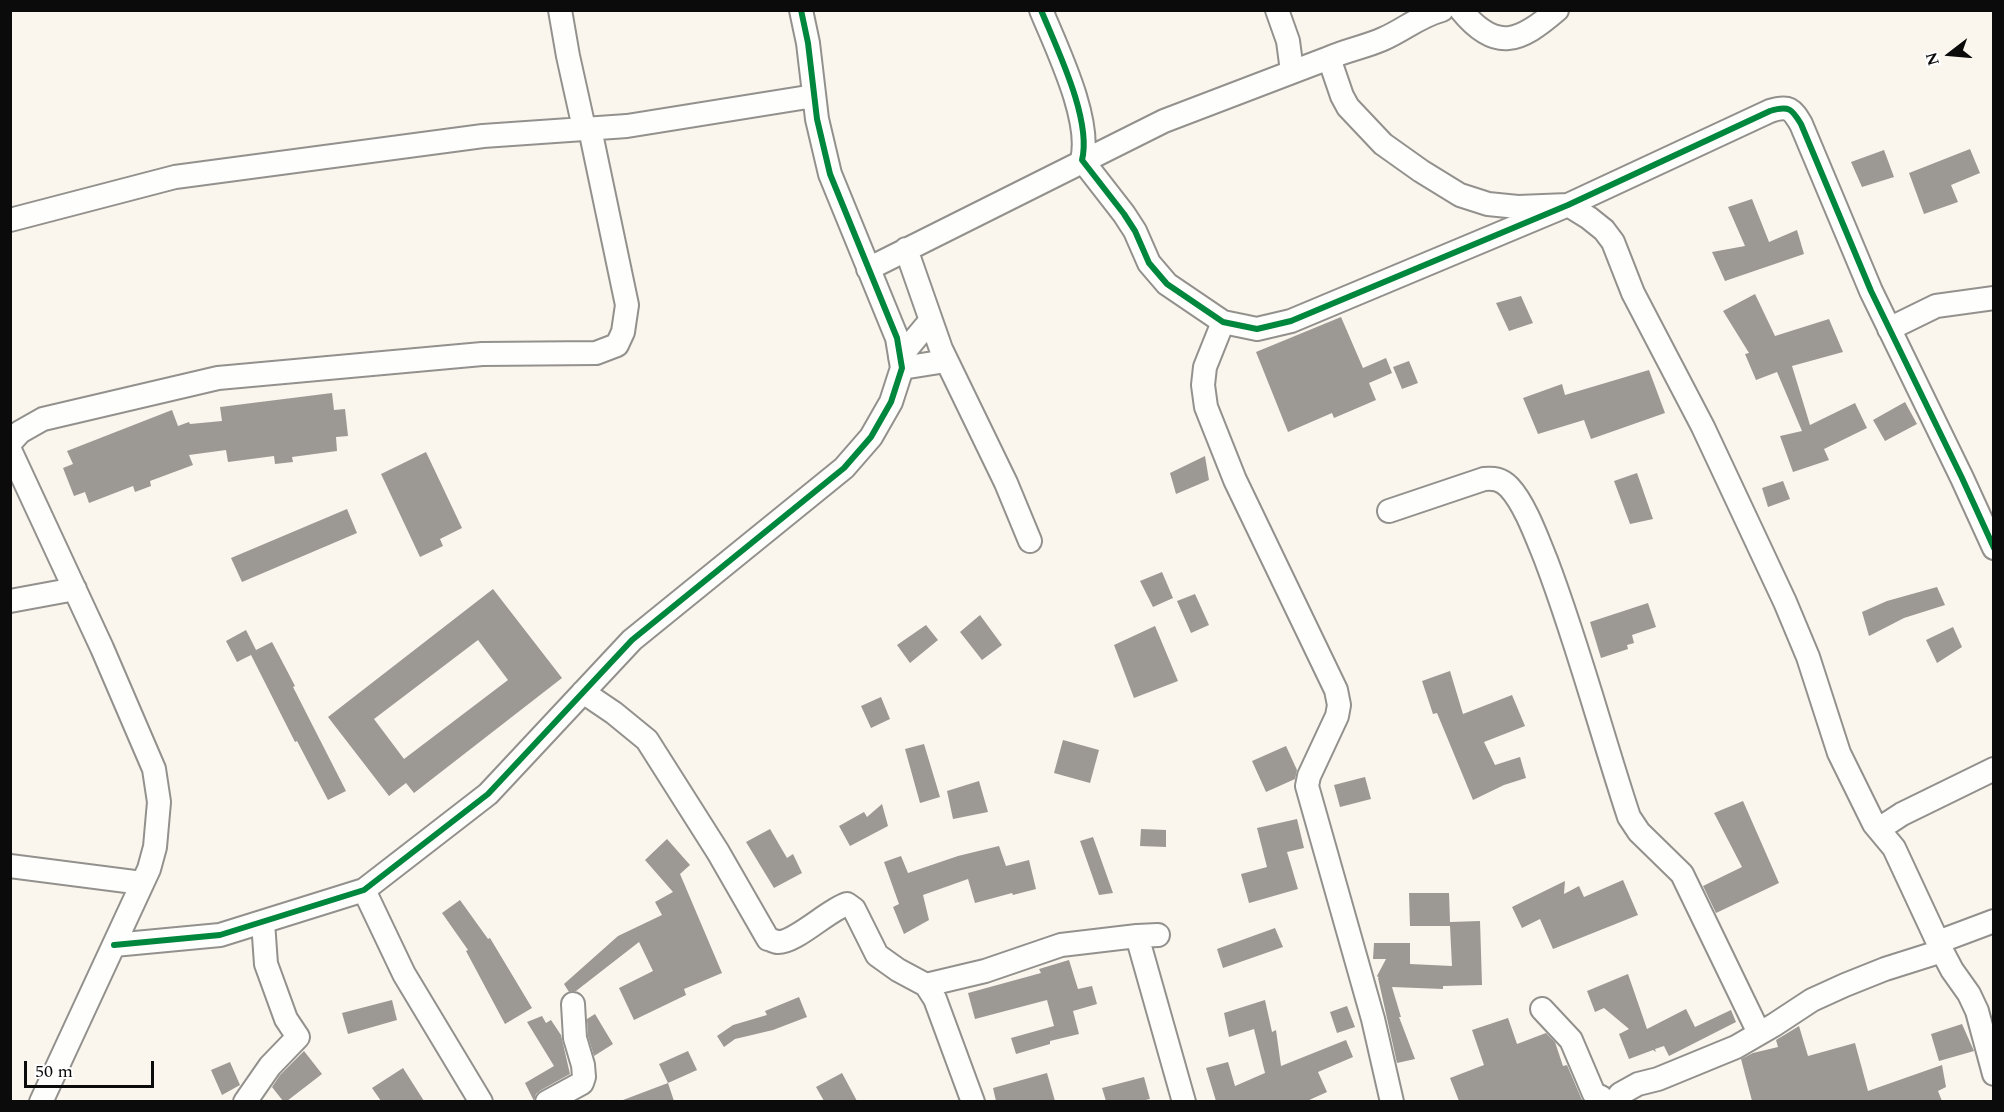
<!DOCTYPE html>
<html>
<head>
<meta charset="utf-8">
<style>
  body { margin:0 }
  #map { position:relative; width:2004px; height:1112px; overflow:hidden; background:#faf6ed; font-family:Spectral,serif }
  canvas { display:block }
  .frame { position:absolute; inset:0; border:12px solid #0b0b0b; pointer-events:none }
  .north { position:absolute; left:1920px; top:24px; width:60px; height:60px; -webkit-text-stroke:4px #fff; paint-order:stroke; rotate:254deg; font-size:16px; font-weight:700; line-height:24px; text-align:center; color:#0b0b0b }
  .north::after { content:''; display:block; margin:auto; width:21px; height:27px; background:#0b0b0b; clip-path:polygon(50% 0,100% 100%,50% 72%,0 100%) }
  .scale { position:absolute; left:24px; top:1061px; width:130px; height:27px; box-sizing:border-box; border:3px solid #0b0b0b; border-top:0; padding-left:8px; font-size:18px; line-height:21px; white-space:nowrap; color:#0b0b0b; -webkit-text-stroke:4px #fff; paint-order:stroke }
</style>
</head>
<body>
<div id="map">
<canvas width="2004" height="1112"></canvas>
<div class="frame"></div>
<div class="north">N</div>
<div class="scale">50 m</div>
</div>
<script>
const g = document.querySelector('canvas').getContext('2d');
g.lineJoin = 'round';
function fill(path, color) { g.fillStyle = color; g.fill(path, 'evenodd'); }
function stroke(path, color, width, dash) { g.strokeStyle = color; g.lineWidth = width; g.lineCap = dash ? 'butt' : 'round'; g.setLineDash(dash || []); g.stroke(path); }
fill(new Path2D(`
  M1970,149l10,24 -29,12 7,17 -34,12 -15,-41z
  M1884,150l10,27 -32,10 -11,-25z
  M1752,199l17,43 28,-12 7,24 -79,27 -13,-29 33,-6 -17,-39z
  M1755,294l20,42 54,-17 14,33 -51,14 18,59 45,-22 12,25 -43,21 5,11 -36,12 -13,-36 22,-5 -25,-59 -21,8 -11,-26 4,-1 -26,-42z
  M1521,296l12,27 -24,8 -13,-28z
  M1341,317l22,51 23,-10 6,15 -23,10 7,17 -42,18 -2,-5 -44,19 -32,-80z
  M1409,361l9,22 -16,6 -9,-22z
  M1649,370l16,43 -74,26 -7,-19 -46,14 -15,-36 39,-14 3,11z
  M332,393l2,17 11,-1 3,27 -12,1 1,14 -45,6 1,5 -18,2 -1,-8 -46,6 -2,-12 -37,5 4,10 -43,16 1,5 -16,6 -2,-6 -44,17 -4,-11 -11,4 -11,-28 10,-4 -6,-13 105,-41 6,16 11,-4 1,2 32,-3 -2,-14z
  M1905,402l12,22 -32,17 -12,-21z
  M426,452l36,76 -22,11 3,7 -23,11 -39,-83z
  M1205,456l4,24 -33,14 -6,-21z
  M1637,473l16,46 -23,5 -16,-43z
  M1783,481l7,18 -22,8 -6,-19z
  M347,509l10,24 -115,49 -11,-24z
  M1162,572l11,26 -20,9 -13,-26z
  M1937,587l8,18 -41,13 -35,18 -7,-24 25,-11z
  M493,589l69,89 -148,115 -8,-10 -17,13 -61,-79zM478,640l30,40 -104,79 -30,-40z
  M1195,594l14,31 -18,8 -14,-32z
  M1648,603l8,24 -24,8 2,8 -7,2 1,4 -27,9 -11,-36z
  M980,615l22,30 -20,15 -22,-28z
  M926,625l12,15 -28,23 -13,-18z
  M1155,626l23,55 -44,17 -20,-53z
  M1953,627l9,20 -25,16 -11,-23z
  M246,630l10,20 16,-8 23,44 -2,1 53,104 -18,9 -31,-59 -2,1 -44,-87 -14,7 -11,-21z
  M1450,671l13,43 49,-19 13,31 -41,16 11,23 25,-8 6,21 -22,7 -31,15 -36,-87 -4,1 -11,-33z
  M881,697l9,22 -19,9 -10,-22z
  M1063,740l36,10 -9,33 -36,-10z
  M924,744l16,53 -20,6 -15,-54z
  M1286,746l11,24 -2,9 -29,13 -14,-31z
  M1365,777l6,22 -31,8 -6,-22z
  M979,781l9,31 -35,7 -6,-28z
  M1743,801l36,82 -63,30 -13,-27 39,-19 -28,-54z
  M882,804l6,22 -38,20 -11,-20 25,-14 3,5z
  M1297,819l7,29 -17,4 11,37 -49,14 -8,-29 26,-7 -10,-39z
  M770,829l17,29 6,-4 9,19 -28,15 -28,-46z
  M1141,829l25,1v17l-26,-1z
  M1093,837l20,56 -14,2 -19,-54z
  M667,839l23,26 -10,9 42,99 -38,16 2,6 -52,25 -15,-32 34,-17 -14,-29 -63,49 -7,1 -5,-8 54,-48 44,-21 -7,-13 18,-10 -28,-32z
  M999,846l7,20 23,-6 7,29 -23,6 -1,-2 -37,10 -7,-24 -45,16 6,25 -25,14 -11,-27 6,-3 -15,-42 17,-6 7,17 50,-17z
  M1623,880l15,35 -85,34 -13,-30 -18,9 -10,-21 53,-26 -1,13 15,-8 5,11z
  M1409,893h40l1,29 30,-1 2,64 -39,1v3l-51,-2 9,30h-2l16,42 -18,4 -19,-85h1l-2,-2 9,-17h-13l1,-16h36v21l42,2 -2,-40h-40z
  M460,900l28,39 2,-1 42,70 -27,16 -39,-73 2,-1 -26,-37z
  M1275,928l8,19 -60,21 -6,-19z
  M1069,960l9,29 14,-3 5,18 -24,7 6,23 -29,7v3l-34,10 -5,-16 43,-12 -7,-26 -72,19 -7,-26 73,-20 -2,-4z
  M1628,974l19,55 39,-20 9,18 36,-17 5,12 -67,34 -5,-10 -9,3 1,3 -3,-2 -24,9 -10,-25 10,-5 -25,-21 -9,4 -8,-21z
  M799,997l8,20 -34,13 -38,9 -11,8 -7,-11 16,-11 34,-10 -2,-4z
  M392,1000l5,20 -49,14 -6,-21z
  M1265,1000l7,32 4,-2 5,36 65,-26 7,17 -35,15 9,20 -20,9h-91l-10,-33 22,-6 7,24 30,-13 -11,-44 -25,8 -5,-24z
  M1347,1006l8,21 -18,6 -7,-21z
  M595,1014l18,30 -19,12 -6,-20 -1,-17z
  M542,1016l4,7 5,-3 10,15 9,39 -29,16 -5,4 -2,7 -9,-18 29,-17 -27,-44z
  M1508,1018l9,26 29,-11 9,9 8,24 4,-1 15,35 -5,1h-118l-9,-23 34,-13 -12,-35z
  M1962,1024l12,27 -35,10 -8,-27z
  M1799,1026l9,30 47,-13 13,48 74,-26 4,22 -8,4 4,10h-190l-11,-42 12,-6 25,-6 -2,-7z
  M304,1051l18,23 -35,27h-4l-11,-14 8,-12z
  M688,1051l9,19 -29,13 -9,-19z
  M230,1062l10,23 -18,10 -11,-25z
  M403,1068l21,33h-43l-9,-13z
  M842,1073l15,28h-33l-8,-14z
  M1047,1073l8,28h-59l-3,-13z
  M1144,1077l6,22 -9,2h-35l-4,-13z
  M668,1083l6,18h-50l-1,-1z`), '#9c9894');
const minor = new Path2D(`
  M560,10l8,46 16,72
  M1041,10c16,39 51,110 41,150l42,54 11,17 14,32 18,21 56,38 34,7 34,-8 277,-116 202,-94c19,-6 22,-2 31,13l70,167 91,187 32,70
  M1277,10l11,31 4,30
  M1461,10c35,43 59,32 96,0
  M1329,58l13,38 6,11 35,37 38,27 39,24 28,9 30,3 50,-2 21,13 15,12 9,12 20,51 70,134 82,175 23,55 31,96 35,71 20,24 48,103 10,19 17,24 8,17 17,63
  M10,220l165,-43 308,-41 144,-10 187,-30
  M906,249l35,100 65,134 24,58
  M868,269l296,-148 165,-63c18,-8 36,-11 54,-19 21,-9 36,-23 59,-29
  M1223,322l-18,45 -2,18 3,22 29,73 101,210 3,15 -2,11 -28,60 -2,10 66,233 19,83
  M1889,329l47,-23 58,-8
  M900,357l30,-36
  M902,368l44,-7
  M10,443l10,-11 23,-13 175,-41 264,-24 114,-1 21,-8 6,-13 4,-27 -37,-176
  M10,450l92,198 52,121 5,33 -4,45 -6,22 -108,233
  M1389,511l95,-32c10,-1 17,0 25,8 16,17 28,51 37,73 32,84 55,172 83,257l10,15 43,42 77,159
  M10,601l65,-12
  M583,692l31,21 33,27 71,112 50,87c1,0 8,3 9,3 17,2 51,-32 70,-38l7,5 23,46 21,15 28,15 9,14 38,103
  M1879,829l23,-15 92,-45
  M10,866l132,17
  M364,890l40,84 77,128
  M1137,936l47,166
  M1938,942l56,-21
  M114,945l106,-10 144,-45 124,-96 144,-154 212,-172 27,-31 20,-35 11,-34 -5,-30 -67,-164 -13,-55 -9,-76 -7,-33
  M926,985l59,-14 76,-26 76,-9 21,-1
  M1542,1009l29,31 23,54 7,3v5
  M245,1102l25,-36 28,-29 -12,-18 -20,-55 -3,-42
  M547,1102l35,-19 2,-6 -1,-12 -8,-27 -2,-34
  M1615,1102l5,-8 18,-10 20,-5 78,-32 38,-22 38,-25 33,-15 40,-16 57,-18`);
stroke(minor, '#93918d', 26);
stroke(minor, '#fefefc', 22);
stroke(new Path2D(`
  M1041,10c16,39 51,110 41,150l42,54 11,17 14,32 18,21 56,38 34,7 34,-8 277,-116 202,-94c19,-6 22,-2 31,13l70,167 91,187 32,70
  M114,945l106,-10 144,-45 124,-96 144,-154 212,-172 27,-31 20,-35 11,-34 -5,-30 -67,-164 -13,-55 -9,-76 -7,-33`), '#00873e', 6);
</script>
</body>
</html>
